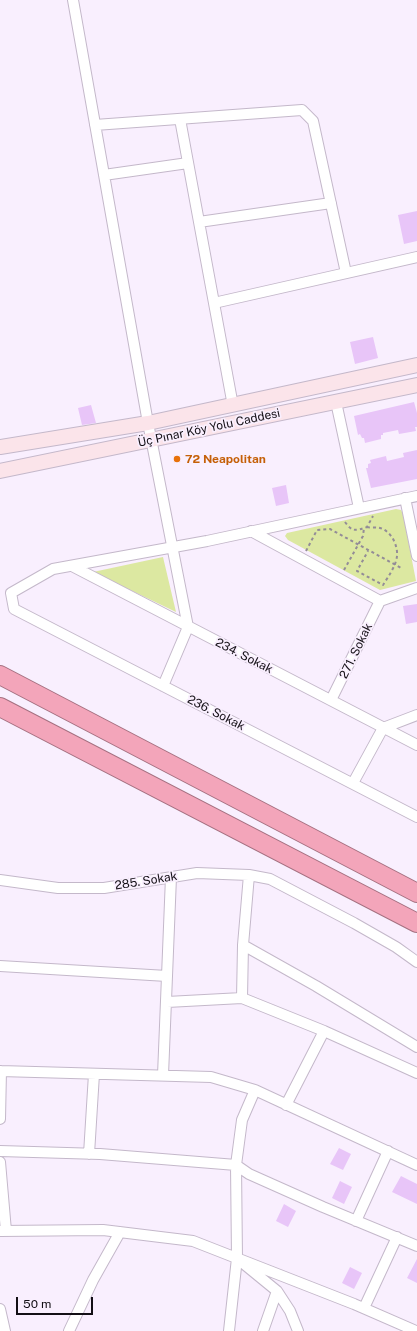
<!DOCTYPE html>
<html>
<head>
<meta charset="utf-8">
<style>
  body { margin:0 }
  #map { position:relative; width:417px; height:1331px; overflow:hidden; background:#f9effe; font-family:"Public Sans",sans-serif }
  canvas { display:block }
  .scale { position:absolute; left:16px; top:1297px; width:77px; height:18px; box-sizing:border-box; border:2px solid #130f15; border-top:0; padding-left:5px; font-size:12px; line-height:14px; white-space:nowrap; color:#130f15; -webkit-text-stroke:3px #f9effe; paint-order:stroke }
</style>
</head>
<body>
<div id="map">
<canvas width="417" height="1331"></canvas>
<div class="scale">50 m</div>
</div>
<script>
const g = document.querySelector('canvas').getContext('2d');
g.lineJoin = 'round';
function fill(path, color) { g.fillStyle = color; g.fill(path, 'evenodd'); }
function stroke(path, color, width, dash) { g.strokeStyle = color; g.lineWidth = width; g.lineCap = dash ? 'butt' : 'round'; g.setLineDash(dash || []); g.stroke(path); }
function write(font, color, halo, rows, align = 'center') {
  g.font = font + ' "Public Sans",sans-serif'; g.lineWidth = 3.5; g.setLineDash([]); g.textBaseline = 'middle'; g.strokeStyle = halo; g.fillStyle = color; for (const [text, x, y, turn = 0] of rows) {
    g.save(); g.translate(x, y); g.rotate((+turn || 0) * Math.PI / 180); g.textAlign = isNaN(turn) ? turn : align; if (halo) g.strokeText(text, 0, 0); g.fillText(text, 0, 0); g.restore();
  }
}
fill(new Path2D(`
  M396,509l5,1 2,4 13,67 -36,9 -92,-50 -3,-4 2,-3z
  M163,557l13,55 -83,-40z`), '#dce8a1');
fill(new Path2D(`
  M417,211v30l-13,3 -6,-29z
  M373,337l5,21 -23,6 -5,-22z
  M414,402l3,11v14h-2l1,4 -17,3 -1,-4 -15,3v2h-2v4l-16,4 -1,-5h-2l-2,-4 -2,1 -4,-19z
  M91,405l5,18 -14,2 -4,-17z
  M417,450v29l-46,9 -5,-20h2v-4l3,-1 -1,-3 16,-4 1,5 17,-4 -1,-4z
  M286,485l3,18 -13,3 -4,-18z
  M417,604v18l-11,2 -3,-18z
  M339,1148l12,6 -8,16 -13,-6z
  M401,1176l16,8v20l-25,-12z
  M340,1181l12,6 -8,17 -12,-6z
  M284,1204l12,7 -8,16 -12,-6z
  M417,1259v24l-10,-5z
  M350,1267l12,6 -8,16 -12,-6z`), '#e8c5f8');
const street = new Path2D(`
  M73,0l75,423 40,204 -25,59
  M180,119l53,287
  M95,125l207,-15 11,11 33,152
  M104,175l84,-12
  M199,222l132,-19
  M214,303l203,-46
  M336,402l23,106
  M417,496l-210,45 -154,28 -42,24 3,16 403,208
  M405,498l12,58
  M251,531l129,70 37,-13
  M72,566l345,179
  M331,700l49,-99
  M353,783l30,-55 34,-13
  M0,880l58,8h46l93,-15 52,2 21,4 84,44 42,24 21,15
  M243,945l73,41 101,61
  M0,966l167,10
  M242,998l1,-53 6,-70
  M167,1002l75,-4 82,33 93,42
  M0,1071l211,6 44,13 162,75
  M163,1075l8,-198
  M286,1105l38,-74
  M0,1119l1,-48
  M0,1151l100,3 136,11 13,9 74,33 94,39
  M89,1154l5,-80
  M0,1162l6,69
  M356,1221l32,-70
  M0,1231l103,-1 90,11 161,63 62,27
  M244,1264l33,27 13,20 8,20
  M364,1308l33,-71
  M0,1309l5,22
  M69,1331l24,-51 27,-48
  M229,1331l8,-73 -1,-93 6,-45 13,-30
  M263,1331l14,-40`);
const secondary = new Path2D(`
  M0,447l148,-24 269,-58
  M0,471l417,-86`);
const highway = new Path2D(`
  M0,675l417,218
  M0,707l417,216`);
stroke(street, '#c4b8ca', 12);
stroke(secondary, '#c4b8ca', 16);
stroke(highway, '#a57080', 20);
stroke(new Path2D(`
  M345,522c7,10 11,9 22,5l6,-11
  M367,527c4,1 9,0 13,1 11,3 18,17 17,28 -1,10 -9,21 -14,29l-26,-14 11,-20
  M306,551l11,-21 13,-1 73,40
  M344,570l19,-34 1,-8`), '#938c97', 2, [3, 3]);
stroke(street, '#fff', 10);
stroke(secondary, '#fbe4ea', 14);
stroke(highway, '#f3a5ba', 18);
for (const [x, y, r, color] of [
  [177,459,4,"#e8710a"]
]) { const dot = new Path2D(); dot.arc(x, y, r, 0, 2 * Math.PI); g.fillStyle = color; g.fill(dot); stroke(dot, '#f9effe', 1.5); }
write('12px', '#130f15', '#f9effe', [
  ["Üç Pınar Köy Yolu Caddesi",209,428,-12],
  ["271. Sokak",356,651,-64],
  ["234. Sokak",244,656,27],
  ["236. Sokak",216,713,27],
  ["285. Sokak",146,881,-9]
]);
write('bold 12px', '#c56008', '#f9effe', [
  ["72 Neapolitan",185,459]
], 'left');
</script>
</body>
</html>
